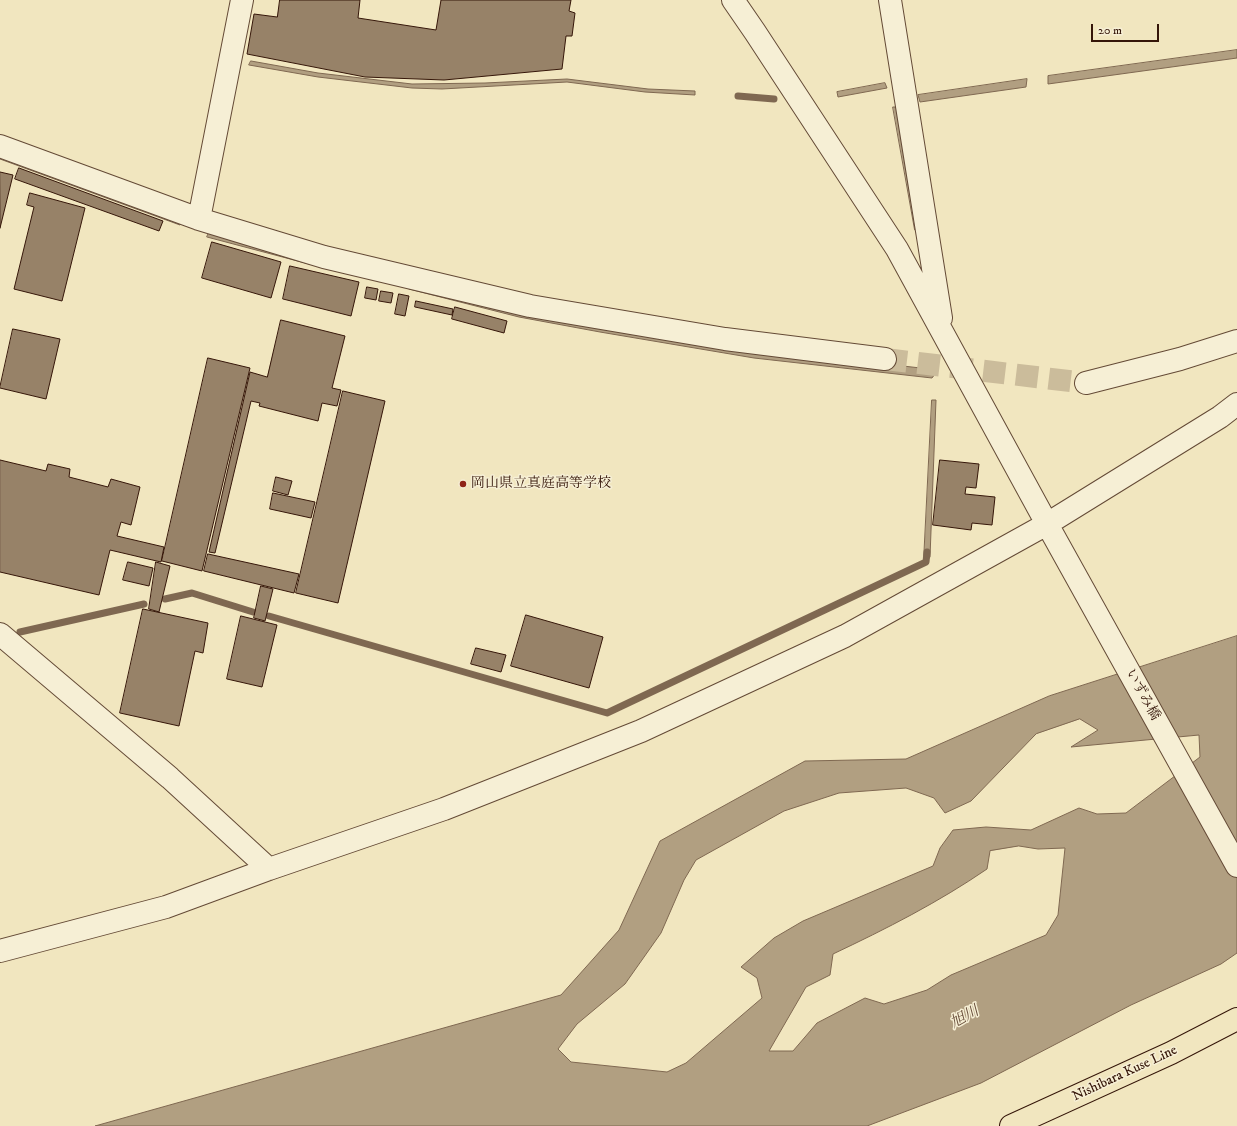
<!DOCTYPE html>
<html>
<head>
<meta charset="utf-8">
<style>
  body { margin:0 }
  #map { position:relative; width:1237px; height:1126px; overflow:hidden; background:#f1e6bf; font-family:"IM FELL DW Pica",serif }
  canvas { display:block }
  .scale { position:absolute; left:1091px; top:24px; width:68px; height:18px; box-sizing:border-box; border:2px solid #351609; border-top:0; padding-left:5px; font-size:12px; line-height:14px; white-space:nowrap; color:#351609; -webkit-text-stroke:3px #f6efd5; paint-order:stroke }
</style>
</head>
<body>
<div id="map">
<canvas width="1237" height="1126"></canvas>
<div class="scale">20 m</div>
</div>
<script>
const g = document.querySelector('canvas').getContext('2d');
g.lineJoin = 'round';
function fill(path, color) { g.fillStyle = color; g.fill(path, 'evenodd'); }
function stroke(path, color, width, dash) { g.strokeStyle = color; g.lineWidth = width; g.lineCap = dash ? 'butt' : 'round'; g.setLineDash(dash || []); g.stroke(path); }
function write(font, color, halo, rows, align = 'center') {
  g.font = font + ' "IM FELL DW Pica","Noto Serif JP",serif'; g.lineWidth = 3; g.setLineDash([]); g.textBaseline = 'middle'; g.strokeStyle = halo; g.fillStyle = color; for (const [text, x, y, turn = 0] of rows) {
    g.save(); g.translate(x, y); g.rotate((+turn || 0) * Math.PI / 180); g.textAlign = isNaN(turn) ? turn : align; if (halo) g.strokeText(text, 0, 0); g.fillText(text, 0, 0); g.restore();
  }
}
const water = new Path2D(`
  M1237,50v8l-189,26v-8z
  M251,61l67,12 94,11 73,-1 82,-4 81,10 47,2v4l-50,-3 -78,-10 -125,7 -30,-1 -94,-11 -69,-12z
  M1027,79l-1,8 -106,15 -2,-7z
  M885,83l2,5 -49,9 -1,-5z
  M893,107h6l20,124 -4,-1z
  M0,152l184,66 -4,7 -180,-66z
  M211,228l96,27 2,9 -102,-27z
  M411,281l343,68 184,21 -6,8 -178,-20 -154,-26 -81,-15 -110,-28z
  M932,400h4l-6,157 -3,4 -3,-5z
  M1237,636v317l-16,11 -90,41 -150,78 -114,43h-772l466,-131 58,-65 41,-89 145,-80 101,-2 143,-63zM1080,719l18,11 -27,17 128,-12 1,22 -74,56 -29,1 -18,-6 -48,22 -45,-3 -33,3 -13,18 -7,18 -130,55 -29,17 -33,29 16,11 5,20 -76,65 -19,9 -96,-10 -13,-13 19,-25 48,-40 36,-51 23,-53 12,-20 88,-49 55,-18 67,-5 28,10 11,15 26,-12 65,-67zM1019,846l19,3 27,-1 -7,67 -12,20 -95,40 -24,15 -43,14 -19,-6 -48,25 -24,28h-24l37,-64 24,-12 3,-21c53,-25 106,-52 154,-85l3,-18z`);
fill(water, '#b19f81');
stroke(water, '#7f6851', 1);
stroke(new Path2D(`
  M738,96l36,3
  M165,599l27,-6 61,19
  M269,616l338,97 319,-151 1,-10
  M20,632l124,-28`), '#7f6851', 7);
const building = new Path2D(`
  M280,0h80l-2,18 78,12 5,-30h130l-2,11 6,2 -3,23h-6l-4,33 -118,11 -79,-3 -118,-23 7,-40 23,3z
  M19,168l144,53 -4,10 -144,-52z
  M0,172l13,3 -13,53z
  M30,193l55,15 -23,93 -48,-12 20,-82 -7,-2z
  M212,242l69,20 -10,36 -69,-20z
  M290,266l69,16 -8,34 -68,-17z
  M367,287l11,2 -2,11 -11,-2z
  M381,291l12,2 -2,10 -12,-2z
  M399,294l10,2 -4,20 -10,-2z
  M416,301l37,8 -1,6 -37,-8z
  M455,307l52,14 -3,12 -52,-14z
  M281,320l64,16 -13,52 9,2 -4,16 -15,-3 -4,18 -59,-15 1,-3 -9,-2 -36,152 -6,-1 41,-180 17,5z
  M13,329l47,10 -14,60 -46,-11z
  M208,358l42,10 -48,203 -40,-10z
  M343,391l42,10 -47,202 -42,-10z
  M0,460l46,11 2,-7 22,5 -1,8 39,10 3,-8 29,8 -9,38 -10,-3 -4,14 47,11 -3,15 -51,-12 -11,45 -99,-23z
  M940,460l39,4 -3,24 -10,-1 -1,7 30,3 -3,28 -20,-2 -1,7 -38,-5z
  M276,477l16,4 -4,14 -15,-4z
  M273,493l42,9 -4,16 -41,-9z
  M208,554l91,20 -5,19 -90,-22z
  M128,562l25,6 -4,18 -26,-6z
  M156,562l14,4 -11,46 -10,-3z
  M261,586l12,3 -8,32 -11,-3z
  M143,609l65,14 -5,30 -8,-2 -16,75 -59,-13z
  M526,615l77,22 -14,51 -78,-22z
  M241,616l36,9 -15,62 -35,-8z
  M476,648l30,7 -5,17 -30,-8z`);
fill(building, '#978268');
stroke(building, '#351609', 1);
stroke(new Path2D(`
  M885,359l201,24`), '#cbbc9b', 22, [22, 11]);
const minor = new Path2D(`
  M733,0l22,32 142,217 150,275 190,342
  M890,0l51,318
  M0,146l199,73 125,38 206,49 195,33 160,20
  M199,219l43,-219
  M1086,383l94,-24 57,-18
  M0,634l170,144 99,91
  M0,951l166,-44 103,-38 175,-60 197,-78 204,-95 202,-112 173,-107 17,-13`);
const major = new Path2D(`
  M1011,1126l160,-73 66,-34`);
stroke(minor, '#644a36', 24);
stroke(major, '#351609', 24);
stroke(minor, '#f6efd5', 22);
stroke(major, '#f1e6bf', 22);
for (const [x, y, r, color] of [
  [463,484,4,"#8f2418"]
]) { const dot = new Path2D(); dot.arc(x, y, r, 0, 2 * Math.PI); g.fillStyle = color; g.fill(dot); stroke(dot, '#f6efd5', 1.5); }
write('14px', '#351609', '#f6efd5', [
  ["岡山県立真庭高等学校",471,484]
], 'left');
write('14px', '#351609', '#f6efd5', [
  ["いずみ橋",1142,695,61],
  ["Nishibara Kuse Line",1125,1074,-25]
]);
write('italic 15px', '#674d39', '#f6efd5', [
  ["旭川",965,1018,-29]
]);
</script>
</body>
</html>
